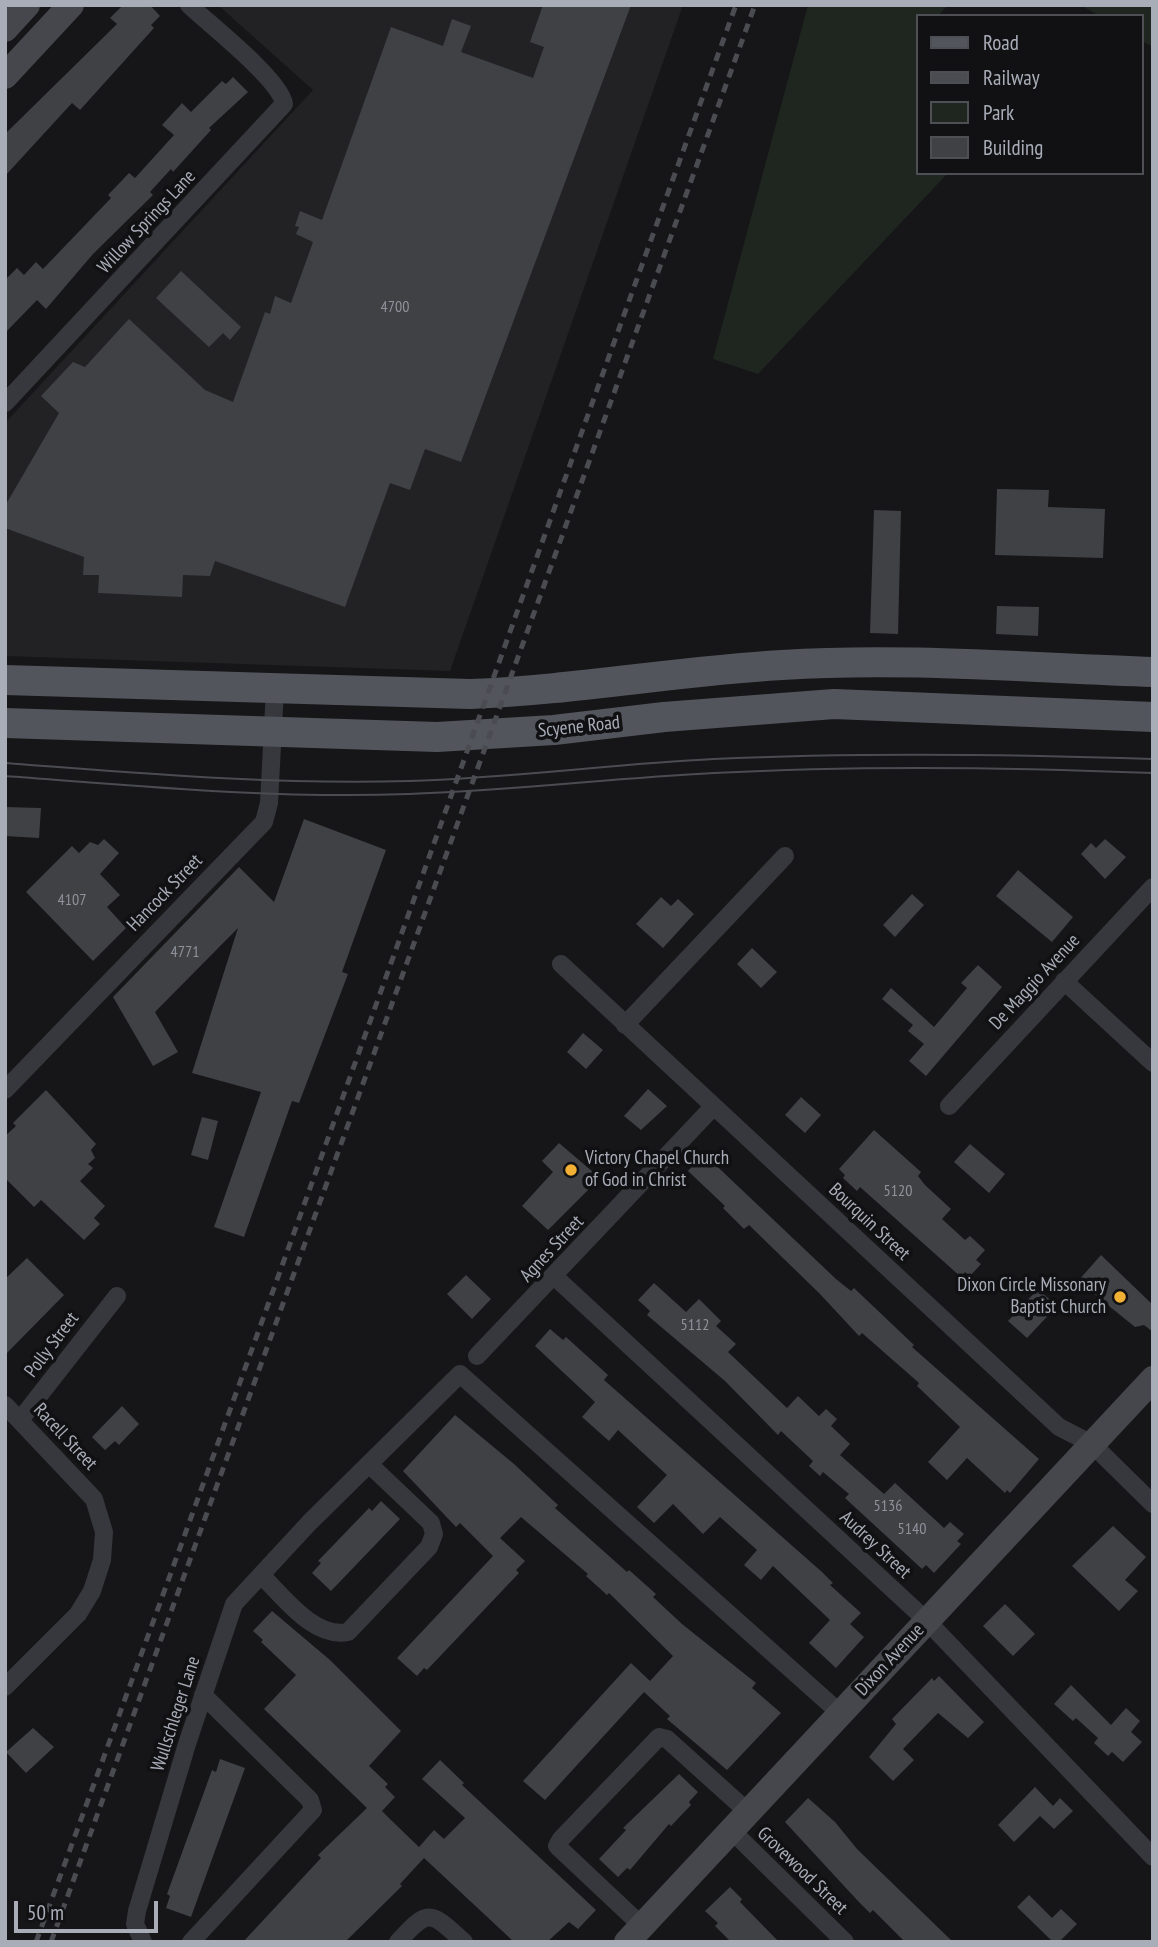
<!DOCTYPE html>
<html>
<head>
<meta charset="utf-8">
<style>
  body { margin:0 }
  #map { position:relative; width:1158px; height:1947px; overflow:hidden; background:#161618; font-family:"PT Sans Narrow",sans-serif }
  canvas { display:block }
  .frame { position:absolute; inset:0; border:7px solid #a8adb8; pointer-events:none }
  .legend { position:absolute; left:916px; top:14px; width:228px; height:161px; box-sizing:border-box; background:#111113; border:2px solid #4d4f55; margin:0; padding:9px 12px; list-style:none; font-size:21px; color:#a8adb8 }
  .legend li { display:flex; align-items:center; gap:14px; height:35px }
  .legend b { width:35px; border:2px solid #4d4f55 }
  .scale { position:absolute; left:14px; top:1901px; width:144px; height:32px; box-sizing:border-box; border:4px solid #a8adb8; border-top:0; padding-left:9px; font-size:21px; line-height:24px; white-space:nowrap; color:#a8adb8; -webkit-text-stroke:5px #111113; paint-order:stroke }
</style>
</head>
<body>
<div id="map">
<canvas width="1158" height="1947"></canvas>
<div class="frame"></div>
<ul class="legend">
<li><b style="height:9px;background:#53555c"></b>Road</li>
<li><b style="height:9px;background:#4a4c52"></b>Railway</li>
<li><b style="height:19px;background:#1e261f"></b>Park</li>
<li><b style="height:19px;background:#404145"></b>Building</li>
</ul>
<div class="scale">50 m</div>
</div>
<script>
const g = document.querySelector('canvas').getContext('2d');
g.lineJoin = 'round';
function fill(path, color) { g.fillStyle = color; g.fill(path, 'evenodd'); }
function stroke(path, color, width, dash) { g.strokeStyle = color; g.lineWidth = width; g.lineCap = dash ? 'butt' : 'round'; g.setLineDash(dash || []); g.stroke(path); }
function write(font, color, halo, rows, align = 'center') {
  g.font = font + ' "PT Sans Narrow",sans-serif'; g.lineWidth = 7; g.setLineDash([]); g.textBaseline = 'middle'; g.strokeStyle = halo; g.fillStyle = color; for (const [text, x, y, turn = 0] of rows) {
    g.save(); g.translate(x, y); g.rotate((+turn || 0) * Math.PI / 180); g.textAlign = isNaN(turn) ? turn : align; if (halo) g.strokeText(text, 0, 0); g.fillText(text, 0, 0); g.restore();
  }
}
fill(new Path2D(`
  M218,5h465l-233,666 -445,-15v-233l308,-333z`), '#222225');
fill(new Path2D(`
  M808,5h140l-10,11h-20v157h30l-190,201 -45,-15z
  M1081,5h72v42l-11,-6v-25h-43z`), '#1e261f');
fill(new Path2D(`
  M123,5h27l10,11 -9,9 3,3 -74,82 -8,-7 -67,73v-42l112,-110 -7,-6z
  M543,5h88l-170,457 -36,-13 -15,41 -20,-7 -45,124 -130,-46 -5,15 -27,-1 -1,22 -84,-4 1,-18h-16l1,-18 -79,-29v-22l54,-93 -18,-17 32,-34 12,5 44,-48 76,71 28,12 32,-90 5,2 5,-18 16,7 22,-61 -17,-8 3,-7 -4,-1 5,-15 22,9 69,-193 52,19 9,-27 19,7 -10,26 72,26 11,-31 -14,-5z
  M233,77l15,15 -39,36 2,2 -38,42 -2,-3 -21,23 3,3 -60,59 -47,55 -9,-9 -32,33v-53l12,-12 7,7 12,-13 7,7 68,-71 -3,-3 21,-22 6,5 39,-43 -12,-10 20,-22 9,9 31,-31 4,3z
  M181,271l60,56 -11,13 -7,-7 -14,14 -53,-49z
  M997,489l52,1 -1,17 57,2 -2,49 -108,-3z
  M874,510l27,1 -3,123 -28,-1z
  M997,606l42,1 -1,29 -42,-2z
  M5,807l36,1 -2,30 -34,-2z
  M304,819l82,31 -44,122 6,2 -49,129 -7,-2 -48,136 -30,-10 47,-135 -69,-19 46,-145 -83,84 23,40 -25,14 -40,-69 126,-130 35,35z
  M104,839l15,14 -19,21 20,21 -13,12 19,21 -33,33 -67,-69 46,-46 7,7 11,-11 8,3z
  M1105,839l21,18 -21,22 -24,-25 10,-11 5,5z
  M1018,870l55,47 -21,25 -56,-46z
  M912,894l12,11 -29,32 -12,-12z
  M661,897l10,9 7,-7 16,15 -31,34 -27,-24z
  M752,948l25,24 -16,16 -24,-24z
  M978,965l24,22 -76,89 -17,-15 15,-17 -16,-13 5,-6 -31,-26 9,-11 43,39 33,-39 -6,-5z
  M583,1033l20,17 -17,19 -19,-17z
  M648,1089l19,17 -26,24 -17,-14z
  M46,1090l50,54 -5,6 4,8 -7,6 5,4 -13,13 25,25 -11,12 6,6 -16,16 -43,-40 -7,7 -29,-29v-42l11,-10 -3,-3z
  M801,1097l20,18 -16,18 -20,-18z
  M202,1117l16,4 -10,39 -17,-5z
  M874,1130l47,42 -3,4 7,9 26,24 -9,10 23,21 5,-4 15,14 -9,10 5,4 -11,12 -5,-4 -4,5 -101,-90 -3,4 -14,-13 2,-3 -6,-6z
  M559,1143l41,35 -52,52 -26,-24 31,-34 -11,-11z
  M970,1144l35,30 -16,19 -35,-31z
  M704,1154l132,125 15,12 3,-3 60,57 -2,2 127,112 -29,34 -3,-3 -2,3 -38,-35 -20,22 -19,-18 32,-35 -43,-41 2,-3 -57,-50 -3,3 -39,-42 -71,-69 -5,4 -21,-21 2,-2 -37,-35z
  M1101,1255l52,50v27l-9,-7 -9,2 -57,-46z
  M27,1258l37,37 -59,60v-76z
  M466,1275l25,24 -19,20 -25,-25z
  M654,1283l32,29 13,-13 22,22 -5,5 20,18 -8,8 59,56 11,-12 21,20 7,-7 11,10 -6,7 19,18 -10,11 44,39 11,-11 49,45 6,-6 14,12 -7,7 4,3 -27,29 -8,-8 -4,4 -77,-71 4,-4 -26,-22 -3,4 -11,-10 4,-5 -32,-30 -3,4 -53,-54 -78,-66 3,-4 -12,-11z
  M1038,1289l19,17 -30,32 -19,-17z
  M550,1329l13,11 3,-3 42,38 -4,5 218,192 11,11 -3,2 31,28 -11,11 14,13 -28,31 -27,-25 21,-23 -57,-54 -12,14 -17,-15 13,-15 -37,-33 -17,17 -30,-30 -19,19 -17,-16 30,-32 -49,-45 -9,11 -27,-24 13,-15 -60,-56z
  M122,1406l17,18 -20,21 -4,-4 -10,9 -13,-13z
  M455,1415l59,49 44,41 -3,3 72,64 2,-2 27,24 -3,3 29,27 74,59 -4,5 29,25 -54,57 -60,-51 3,-3 -26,-24 -99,108 -22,-19 108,-118 19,18 23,-25 -64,-63 -2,2 -21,-19 2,-2 -67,-57 -21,21 25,23 -9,9 3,3 -92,97 -3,-2 -7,8 -20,-18 96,-102 -33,-33 -4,4 -53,-56z
  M381,1501l19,18 -69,72 -19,-18 9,-10 -3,-2 51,-53 3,3z
  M1113,1526l33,31 -21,23 13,11 -19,20 -47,-45z
  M1005,1604l30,30 -22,22 -30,-30z
  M272,1611l58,49 71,71 -32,35 19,18 -3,3 10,10 -13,14 10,10 27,26 15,-17 10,9 21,-21 -43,-39 18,-19 24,23 -2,2 134,125 -18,19 -9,-7 -22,20h-33l-90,-84 -24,26 2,2 -57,56h-102l78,-84 -3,-3 49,-47 -103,-99 32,-34 -35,-33 2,-2 -10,-9z
  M939,1676l45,46 -16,16 -30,-25 -35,36 11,11 -21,21 -24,-24 27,-33 -4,-5 40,-41 2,3z
  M1071,1685l40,40 15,-17 14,13 -9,11 11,10 -19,20 -11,-10 -4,4 -14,-13 4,-5 -22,-20 -3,3 -19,-17z
  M33,1728l21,19 -28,26 -20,-21z
  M220,1759l25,9 -54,149 -25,-9 4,-12 -3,-2 45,-124 4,2z
  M679,1774l19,18 -9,10 2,3 -20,21 -2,-2 -39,46 -3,-2 -9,9 -19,-18 27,-29 -3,-2z
  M1035,1787l18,19 7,-8 13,13 -19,18 -14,-13 -26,26 -16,-17z
  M808,1798l27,24 22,27 96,93h-48l-32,-32 -3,3 -13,-13 -72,-78z
  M730,1887l12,12 -2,3 39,40h-48l-16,-16 3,-3 -13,-12z
  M1029,1895l23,23 9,-9 16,15 -18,18h-6l-36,-35z`), '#404145');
stroke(new Path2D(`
  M5,403l279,-299c-3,-24 -75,-80 -95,-99
  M561,964l498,463 33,17 61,60
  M1064,981l89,82
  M625,1025l160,-169
  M5,1090l259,-268 5,-19 6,-114
  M949,1106l204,-219
  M555,1277l372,344 226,236
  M477,1356l236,-249
  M5,1405l89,94 10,33 -2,28 -10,31 -14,23 -73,73
  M20,1420l97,-124
  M261,1575c23,22 53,64 87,57l81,-85 5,-13 -3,-11 -62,-59
  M731,1830l114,112
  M642,1926l-85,-80 4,-7 98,-102 8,2 81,73
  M143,1942l-8,-18 2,-13 50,-167 47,-140 75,-81 151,-149 380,339
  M191,1942l122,-132 -3,-10 -107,-105
  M398,1942c31,-35 33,-30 66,0`), '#37383d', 18);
stroke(new Path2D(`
  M5,29l22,-24
  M5,76l66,-71
  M627,1942l526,-563`), '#45474d', 26);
stroke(new Path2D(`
  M5,680l465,14c105,-4 207,-23 312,-29 123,-8 248,3 371,7
  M5,723l432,14 117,-7 110,-13 170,-13 319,13`), '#53555c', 30);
stroke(new Path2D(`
  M5,763c135,10 269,22 404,18 102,-3 203,-17 305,-22 147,-7 292,-5 439,0
  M5,776c135,10 269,23 404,18 102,-3 203,-16 305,-21 147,-8 292,-6 439,0`), '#4a4c52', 2);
stroke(new Path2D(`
  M36,1942c237,-644 466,-1292 700,-1937
  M51,1942l704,-1937`), '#4a4c52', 5, [9, 7]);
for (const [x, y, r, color] of [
  [571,1170,7,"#f2b134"],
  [1120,1297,7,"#f2b134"]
]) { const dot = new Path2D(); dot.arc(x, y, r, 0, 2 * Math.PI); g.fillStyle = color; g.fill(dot); stroke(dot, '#111113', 2.5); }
write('16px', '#8e929b', null, [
  ["4700",395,307],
  ["4107",72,900],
  ["4771",185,952],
  ["5120",898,1191],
  ["5112",695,1325],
  ["5136",888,1506],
  ["5140",912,1529]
]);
write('19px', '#a8adb8', '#111113', [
  ["Willow Springs Lane",147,222,-47],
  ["Scyene Road",579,727,-6],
  ["Hancock Street",165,893,-46],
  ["De Maggio Avenue",1035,982,-47],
  ["Bourquin Street",869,1222,43],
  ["Agnes Street",552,1249,-47],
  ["Polly Street",52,1345,-53],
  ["Racell Street",65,1437,47],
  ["Audrey Street",875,1545,43],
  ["Dixon Avenue",890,1660,-47],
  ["Wullschleger Lane",176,1714,-72],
  ["Grovewood Street",802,1871,44]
]);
write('19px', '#a8adb8', '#111113', [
  ["Victory Chapel Church",585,1159],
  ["of God in Christ",585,1181],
  ["Dixon Circle Missonary",1106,1286,"right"],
  ["Baptist Church",1106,1308,"right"]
], 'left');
</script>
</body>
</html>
